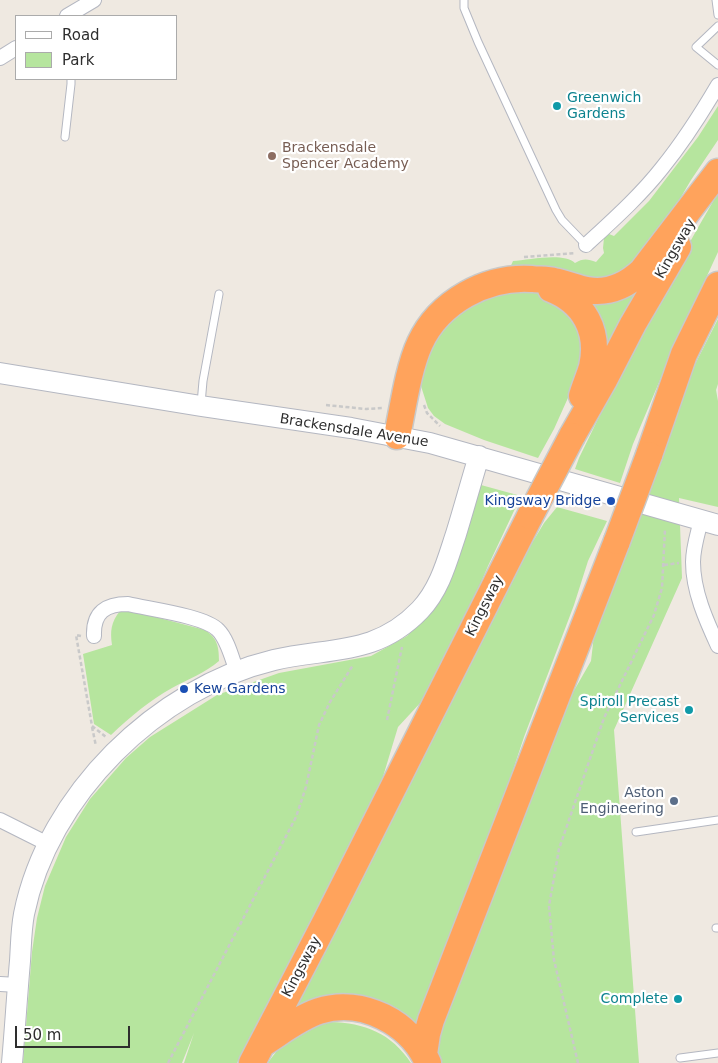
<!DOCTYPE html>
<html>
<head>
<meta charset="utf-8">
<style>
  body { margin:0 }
  #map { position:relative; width:718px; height:1063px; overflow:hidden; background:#efe9e1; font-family:"DejaVu Sans",sans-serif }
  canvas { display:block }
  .legend { position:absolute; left:15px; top:15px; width:162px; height:65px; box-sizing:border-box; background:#fff; border:1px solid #ababab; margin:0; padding:6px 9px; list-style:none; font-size:15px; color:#2e2e2e }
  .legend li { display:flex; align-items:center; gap:10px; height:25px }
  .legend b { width:25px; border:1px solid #ababab }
  .scale { position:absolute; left:15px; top:1026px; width:115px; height:22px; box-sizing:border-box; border:2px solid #2e2e2e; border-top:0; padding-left:6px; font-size:15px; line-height:18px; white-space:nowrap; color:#2e2e2e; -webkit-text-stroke:4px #fff; paint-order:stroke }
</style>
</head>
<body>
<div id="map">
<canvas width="718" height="1063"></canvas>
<ul class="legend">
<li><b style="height:6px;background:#fff"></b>Road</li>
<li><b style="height:14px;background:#b6e59e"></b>Park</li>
</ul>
<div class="scale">50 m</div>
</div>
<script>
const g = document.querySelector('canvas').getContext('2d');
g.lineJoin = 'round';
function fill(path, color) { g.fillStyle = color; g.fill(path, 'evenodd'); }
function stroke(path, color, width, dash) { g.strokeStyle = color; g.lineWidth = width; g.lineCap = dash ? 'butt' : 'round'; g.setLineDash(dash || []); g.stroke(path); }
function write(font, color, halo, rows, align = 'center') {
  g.font = font + ' "DejaVu Sans",sans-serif'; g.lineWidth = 4.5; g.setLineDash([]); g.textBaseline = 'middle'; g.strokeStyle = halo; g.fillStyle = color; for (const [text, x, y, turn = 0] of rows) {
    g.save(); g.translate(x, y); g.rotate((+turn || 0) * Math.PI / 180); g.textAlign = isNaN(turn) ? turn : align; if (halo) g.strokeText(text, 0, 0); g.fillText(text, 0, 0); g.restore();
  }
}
fill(new Path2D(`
  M718,106v34l-27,40 -44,75 -25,25 -113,-10 4,-9c15,-1 51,-9 62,2 8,-5 13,-4 21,-1l8,-9 -1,-5 1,-10 5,-4 5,2 35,-35 49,-64z
  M718,193v59l-47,102 -38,90 -13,39 -45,-14 4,-11c44,-90 88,-179 139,-265z
  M645,276l-44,89 -14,-69z
  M521,290l22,3 33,20 9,47 -31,69 -16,29 -54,-18 -39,-16 -11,-8 -6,-8 -8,-25 9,-30 12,-22 26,-26 32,-12z
  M718,319v65l-2,6 2,11v106l-39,-9 3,80 -68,152 25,333h-199l-3,-9 5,-33 126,-320 23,-40 6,-52 86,-221z
  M481,485l40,11 -33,70 -32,76 -22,46 -36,39 -19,63 -142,273h-53l10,-30 -12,30h-159l9,-111 5,-34 8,-32 21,-49 24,-38 36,-41 24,-21 67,-42 62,-22 92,-17 36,-20 21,-23z
  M557,507l50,14 -19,40 -14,44 -50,132 -16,48 -32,83 -58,162 -115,-26 -10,3 236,-459 15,-25z
  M120,611h13l72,19c12,8 14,16 14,31 -14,12 -31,18 -47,27 -22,12 -42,29 -61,47l-17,-11 -11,-70 29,-9c-2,-14 -1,-23 8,-34z
  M330,1022c35,1 61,11 81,41h-143c14,-21 36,-39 62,-41z`), '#b6e59e');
const lane = new Path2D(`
  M464,0v8l14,34 78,168 6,10 24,25
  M716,0l2,15
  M718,26l-22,21 22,18
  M65,137l6,-53v-5
  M201,404l2,-23 16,-87
  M636,832l82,-12
  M716,928h2
  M680,1058l38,-5`);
const street = new Path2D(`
  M67,16l27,-16
  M0,58l16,-10
  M586,245c27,-25 54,-49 76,-77 21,-26 39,-54 56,-83
  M701,520c-3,13 -8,28 -8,42 0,29 13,58 25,84
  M94,636c-1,-24 12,-32 34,-32 20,5 77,12 90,26 10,10 14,29 19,42
  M0,820l48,24
  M0,984l18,1`);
const secondary = new Path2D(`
  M0,373l201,33 150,22 79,15 288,82
  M12,1063c3,-34 5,-68 8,-102 1,-15 1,-31 4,-47 24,-119 133,-226 250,-254 56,-13 102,-4 146,-50 20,-21 27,-49 36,-76 8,-26 15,-52 23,-78`);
const highway = new Path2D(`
  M551,289c33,13 49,42 41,78 -3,10 -7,19 -10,29
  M397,436c6,-28 11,-67 23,-93 19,-41 66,-67 112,-64 7,1 15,0 22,2 12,2 22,7 33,9 22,4 40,-5 55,-19l76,-99
  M572,436l32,-56 29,-56 45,-77
  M649,455l35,-101 34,-69
  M262,1044c18,-11 36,-26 57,-33 43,-14 92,12 109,52
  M424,1054l3,-20 4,-14 186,-479
  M252,1063l74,-142 204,-405`);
stroke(lane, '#b4b7c1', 9);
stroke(street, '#b4b7c1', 16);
stroke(secondary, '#b4b7c1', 22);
stroke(highway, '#c9c9c9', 29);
stroke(new Path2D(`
  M524,257l51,-4
  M326,405l40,4 17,-1
  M424,405l3,8 13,13
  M664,565l15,-2
  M81,636l-5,-1 16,91 14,11
  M387,720l15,-73
  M92,727l4,19
  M168,1063l128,-246 10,-30 13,-62 11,-23 23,-37
  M578,1063l-24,-103 -5,-54 10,-57 45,-131 50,-103 8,-27 3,-59`), '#c9c9c9', 2.5, [4, 2.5]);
stroke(lane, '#fff', 7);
stroke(street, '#fff', 14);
stroke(secondary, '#fff', 20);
stroke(highway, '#ffa35c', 26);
const highwayBridge = new Path2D(`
  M530,516l42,-80
  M617,541l32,-86`);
stroke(highwayBridge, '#c9c9c9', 29, []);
stroke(highwayBridge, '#ffa35c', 26);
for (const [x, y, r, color] of [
  [557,106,5,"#0f9aa8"],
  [272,156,5,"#8d6e63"],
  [611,501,5,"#1a4fb4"],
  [184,689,5,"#1a4fb4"],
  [689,710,5,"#0f9aa8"],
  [674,801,5,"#5c6f8a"],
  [678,999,5,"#0f9aa8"]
]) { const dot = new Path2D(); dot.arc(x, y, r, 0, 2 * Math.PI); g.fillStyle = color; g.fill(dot); stroke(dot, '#fff', 2); }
write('14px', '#0d838f', '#fff', [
  ["Greenwich",567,98,"left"],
  ["Gardens",567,114,"left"],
  ["Spiroll Precast",679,702],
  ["Services",679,718],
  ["Complete",668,999]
], 'right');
write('14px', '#785e54', '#fff', [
  ["Brackensdale",282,148],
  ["Spencer Academy",282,164]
], 'left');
write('14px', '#2e2e2e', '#fff', [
  ["Kingsway",676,249,-60],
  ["Brackensdale Avenue",354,431,9],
  ["Kingsway",485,606,-63],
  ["Kingsway",302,967,-62]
]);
write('14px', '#164399', '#fff', [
  ["Kingsway Bridge",601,501],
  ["Kew Gardens",194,689,"left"]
], 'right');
write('14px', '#4e5e75', '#fff', [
  ["Aston",664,793],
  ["Engineering",664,809]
], 'right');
</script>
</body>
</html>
